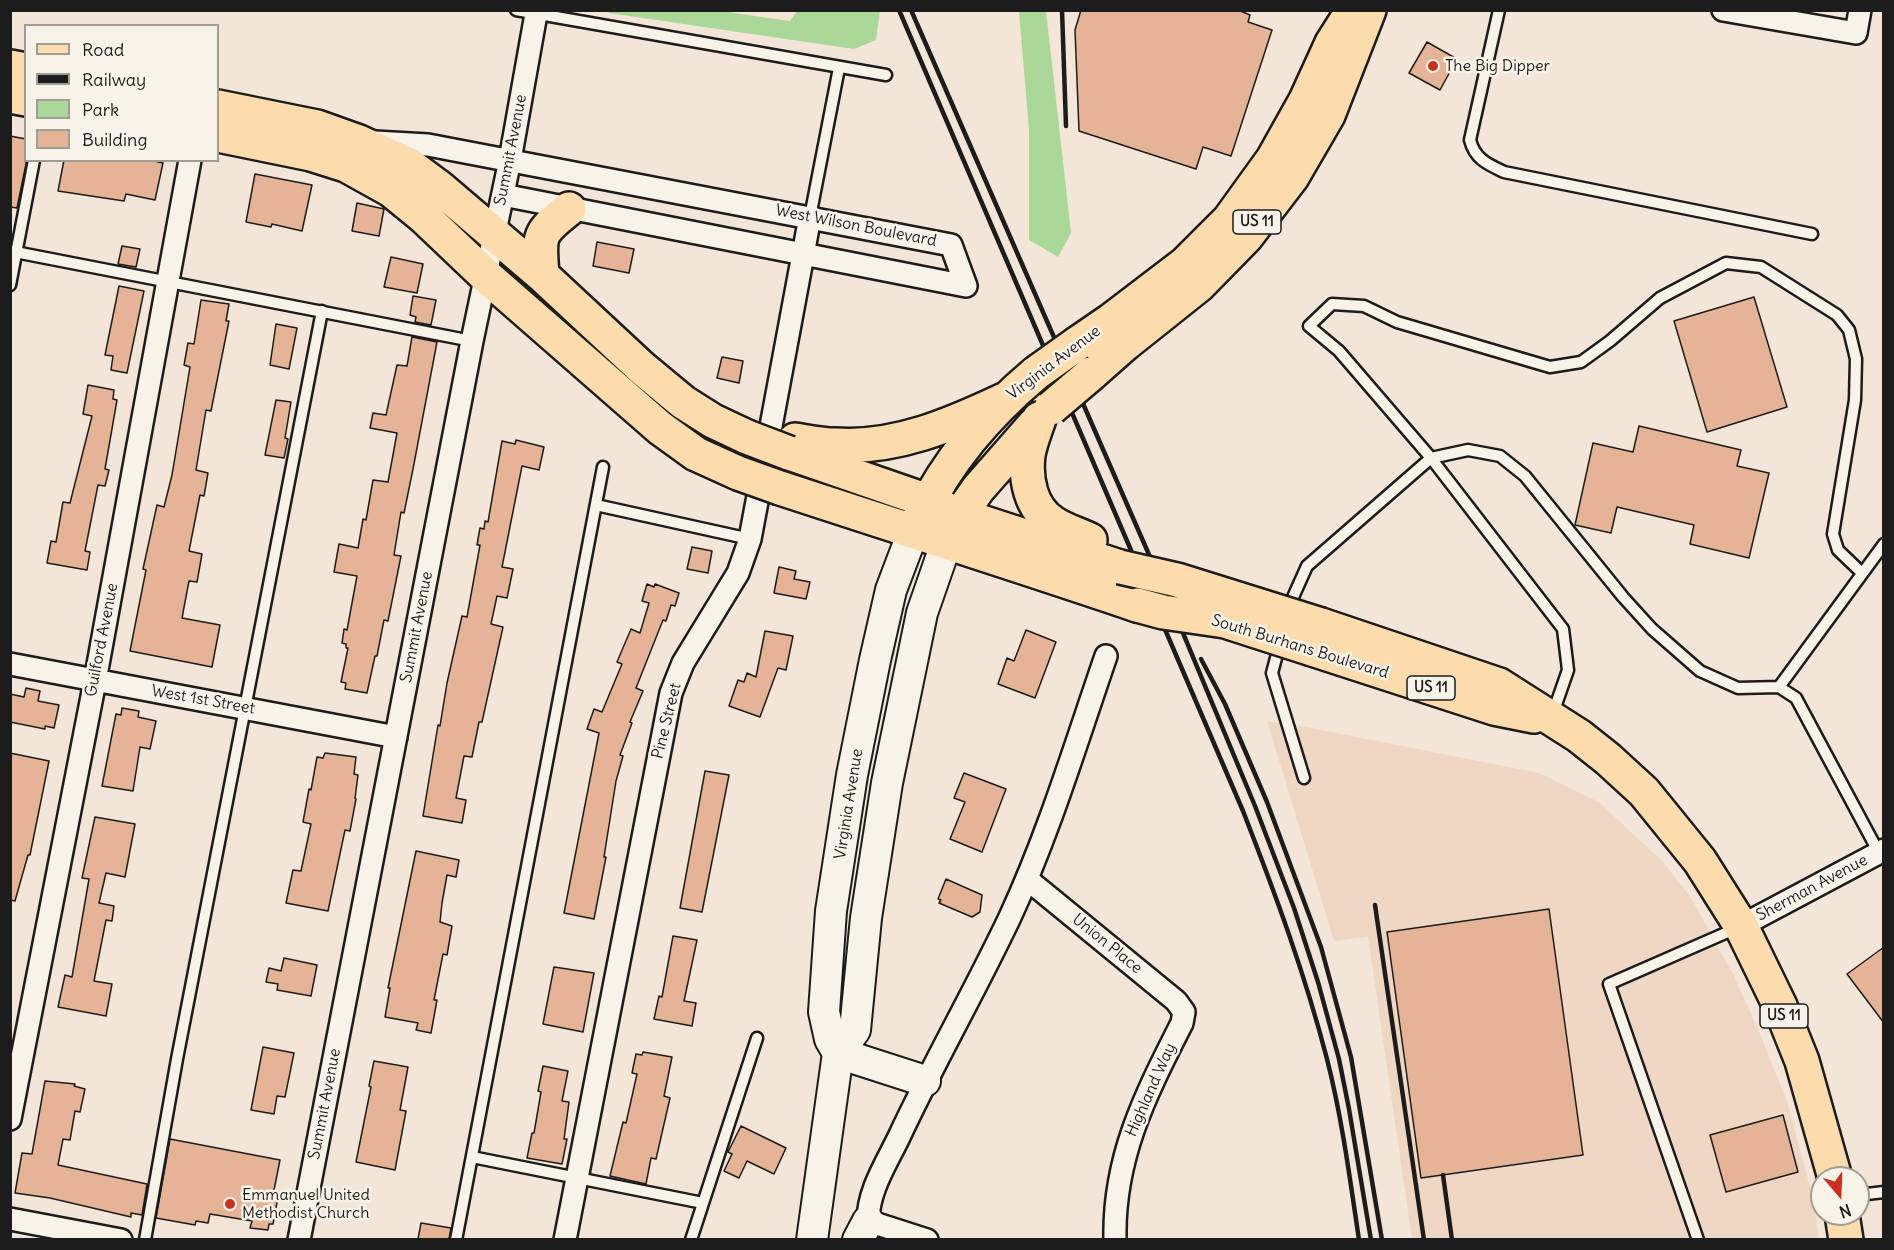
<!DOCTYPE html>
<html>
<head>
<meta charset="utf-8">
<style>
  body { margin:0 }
  #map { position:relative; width:1894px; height:1250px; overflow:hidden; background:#f3e6d8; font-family:Delius,sans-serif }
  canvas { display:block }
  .frame { position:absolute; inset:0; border:12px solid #1c1c1c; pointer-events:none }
  .legend { position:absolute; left:24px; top:24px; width:195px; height:138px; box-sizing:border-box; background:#f7f3e8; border:2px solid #9f9d96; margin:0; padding:8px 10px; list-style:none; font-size:18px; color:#1c1c1c }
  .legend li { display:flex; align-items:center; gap:12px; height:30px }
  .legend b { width:30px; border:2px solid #9f9d96 }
  .north { position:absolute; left:1810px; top:1166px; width:60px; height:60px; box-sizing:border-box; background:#f7f3e8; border:2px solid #9f9d96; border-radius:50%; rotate:161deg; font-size:16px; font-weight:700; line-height:24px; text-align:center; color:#1c1c1c }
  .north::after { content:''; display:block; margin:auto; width:21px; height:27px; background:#c8321e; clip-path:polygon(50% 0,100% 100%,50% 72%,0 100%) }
</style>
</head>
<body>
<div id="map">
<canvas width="1894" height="1250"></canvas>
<div class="frame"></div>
<ul class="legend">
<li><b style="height:8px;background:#fcdcac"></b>Road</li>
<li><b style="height:8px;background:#1c1c1c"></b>Railway</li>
<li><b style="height:16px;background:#a9d898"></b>Park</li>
<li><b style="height:16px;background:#e5b497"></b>Building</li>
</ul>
<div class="north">N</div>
</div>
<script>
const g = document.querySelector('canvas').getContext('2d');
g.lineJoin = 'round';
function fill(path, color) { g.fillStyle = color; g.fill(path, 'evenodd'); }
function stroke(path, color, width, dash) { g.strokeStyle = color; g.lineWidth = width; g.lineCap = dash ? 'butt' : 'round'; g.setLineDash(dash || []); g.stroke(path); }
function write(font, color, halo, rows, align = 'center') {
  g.font = font + ' Delius,sans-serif'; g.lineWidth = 5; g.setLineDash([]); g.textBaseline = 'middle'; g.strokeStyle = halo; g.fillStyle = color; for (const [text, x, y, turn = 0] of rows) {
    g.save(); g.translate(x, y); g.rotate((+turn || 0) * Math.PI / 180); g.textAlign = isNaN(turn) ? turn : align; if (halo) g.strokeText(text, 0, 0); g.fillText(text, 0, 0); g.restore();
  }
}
fill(new Path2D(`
  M1267,721l34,5 238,47 60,29 63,59 28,35 44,80 23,51 30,74 26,97 6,41h-407l-44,-302 -34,4z`), '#efd7c4');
fill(new Path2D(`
  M713,10l77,11 7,-10h83l-4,29 -22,9 -245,-36 -1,-2z
  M1019,11h27l25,222 -13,24 -29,-17v-110z`), '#a9d898');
const building = new Path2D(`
  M1081,10h157l12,5 -2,7 24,8 -41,126 -28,-9 -7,22 -117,-38 -4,-101z
  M1427,42l30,17 -17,31 -31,-17z
  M10,136l16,3v25l-9,44 -7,-1z
  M64,160h86l13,3 -8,37 -29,-6 -2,7 -66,-10z
  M255,174l57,11 -10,46 -30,-7 -1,3 -25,-5z
  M357,203l27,6 -5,27 -27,-5z
  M597,242l37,7 -5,24 -36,-7z
  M122,246l18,3 -4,18 -18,-3z
  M391,257l32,7 -6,29 -33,-6z
  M119,286l25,5 -17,82 -16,-3 2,-14 -8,-1z
  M413,296l23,4 -5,25 -16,-3 1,-5 -6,-2z
  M1754,297l33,110 -80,25 -33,-111z
  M201,300l28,4 -3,17h3l-18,90 -5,-1 -10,60 12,3 -4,23 -4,-1 -11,56 13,3 -5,28 -8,-1 -7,37 38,7 -8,42 -82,-16 16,-81 -3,-1 14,-64 7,2 8,-32 18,-108 -6,-2 4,-22 6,1z
  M276,324l21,4 -8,41 -19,-4z
  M412,337l25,5 -24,127 -9,44 -3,-1 -7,43 7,1 -13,65 -4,-1 -7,36h-2l-8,37 -22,-4 1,-6 -5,-1 7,-34h-2v-4l-4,-1 2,-14 3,1 10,-54 -23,-4 5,-28 19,4 5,-29 3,1 7,-40 15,2 9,-49 -27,-5 3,-15 13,2 11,-50 10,1z
  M722,357l21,4 -4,22 -22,-5z
  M88,385l26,5 -1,9 4,1 -12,69 4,1 -4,16 -7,-1 -13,66 5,1 -3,18 -40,-7 4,-22 5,1 7,-40 7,1 22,-87 -9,-2z
  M276,400l15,2 -6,36 3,1 -4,19 -19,-3z
  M1639,426l102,24 -4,16 32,7 -20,85 -59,-14 4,-19 -77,-18 -6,26 -36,-8 18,-82 40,9z
  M516,440l28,7 -5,23 -17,-4 -20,101 11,2 -6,29 -10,-2 -6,28 12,3 -21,95h-3l-7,35 -8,-1 -8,42 10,2 -4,23 -39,-7 15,-91 2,1 7,-43 15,-67 5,1 13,-72h-3l3,-17 4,1 1,-8 3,1 14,-81 13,3z
  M692,547l20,4 -4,22 -21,-4z
  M779,567l17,4 -2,8 16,3 -4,17 -32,-6z
  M647,584l7,3 1,-3 24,9 -4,13 -4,-1 -5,16 -3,-1 -27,68 7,3 -13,31 2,1 -12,32 3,1 -7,25 -12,76h2l-12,62 -30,-6 35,-180 -12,-4 7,-20 8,3 20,-48 -5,-2 14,-33 9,4 9,-30 -7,-2z
  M1026,630l30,12 -21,56 -37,-14 9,-26 7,3z
  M765,631l28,5 -7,34 -8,-2 -18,49 -31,-11 9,-26 6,2 3,-9 9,4z
  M26,688l14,3 -2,10 21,4 -5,23 -9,-2v3l-35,-7v-28l14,3z
  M122,708l17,3 -1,6 18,4 -6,28 -10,-2 -7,44 -31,-5 14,-72 5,1z
  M10,753l39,8 -19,94h-2l-13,46 -5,-1z
  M325,753l31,4 -2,17 4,1 -3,23 1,1 -6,32 -5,-1 -17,81 -42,-8 7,-33 8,1 10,-47 -8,-2 6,-33 2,1 6,-33 6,1z
  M705,771l24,4 -27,137 -22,-4z
  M964,773l42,16 -24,63 -32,-13 15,-37 -11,-4z
  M95,817l40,7 -10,53 -19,-4 -7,30 15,3 -2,15 -6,-1 -12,61 18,3 -6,32 -48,-9 7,-32 7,2 17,-98 -7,-1z
  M416,851l43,9 -3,17 -9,-2 -5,28 -2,19 12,4 -5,29 -4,-1 -9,46h3l-6,33 -15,-3 2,-7 -33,-6 5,-29h-2z
  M946,879l36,16 -2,17 -8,5 -33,-14 2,-3 -3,-1z
  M1549,909l34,246 -162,23 -34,-246z
  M673,936l24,4 -13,61 12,2 -4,23 -38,-7 5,-23 3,1z
  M1884,947v76l-37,-49z
  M284,958l33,7 -6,31 -34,-6 1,-6 -12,-2 3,-14 12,3z
  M554,967l40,6 -11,59 -40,-8z
  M263,1047l31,6 -9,44 -8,-1 -3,18 -23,-4z
  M643,1052l29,5 -8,39 6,2 -14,61 -5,-1 -5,26 -36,-8 13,-54 3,1 11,-49 -5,-1 4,-19 6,1z
  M374,1061l34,6 -8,43 6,1 -11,59 -39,-8 15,-75 -2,-1z
  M543,1066l25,5 -6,30 7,1 -5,37h3l-5,25 -35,-6 5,-25h2l7,-41 -3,-1z
  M45,1081l30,3 -1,2 11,3 -5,23 -5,-1 -5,29 -7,-1 -5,26 89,19 -5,31 -11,-2v4l-81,-19 -35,-5 7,-40 10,1z
  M1783,1115l15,57 -72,20 -16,-57z
  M741,1126l45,22 -12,26 -27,-13 -8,17 -15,-7 8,-17 -4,-2z
  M170,1139l110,21 -7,35 5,2 -5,27h-4l-1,6 -18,-2 2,-7 -42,-7 -2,9 -12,-2 -1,4 -39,-7z
  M421,1223l30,5 -2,11h-31z`);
fill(building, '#e5b497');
stroke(building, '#1c1c1c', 1.5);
const service = new Path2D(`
  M516,10l370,65
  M1499,10l-29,130c5,19 17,24 34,32l308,62
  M810,217l29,-149
  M10,251l462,90
  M10,285l24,-125
  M596,505l154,34
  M1289,611l5,-16 13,-29 124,-108 37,-8 32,6 25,20 98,121 29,32 48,42 38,17 41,-1 17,11 83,155
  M1280,643l-8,30 32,105
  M1779,687l105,-143
  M1552,716l16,-46 -5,-41 -132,-171 -92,-107 -30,-25 23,-22 32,2 33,16 153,45 31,-5 29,-21 50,-43 66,-35 35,4 76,48 12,15 7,29 -1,41 -22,134 5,16 24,23
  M472,1157l231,46
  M1858,1195l26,-3
  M145,1240l32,-181 145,-748
  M456,1240l147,-773
  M691,1240l66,-202
  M1698,1240l-89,-256 128,-56`);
const minor = new Path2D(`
  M1723,10l133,23 4,-23
  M375,142l53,3 523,100 15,41
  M503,195l463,91
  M10,664l386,73
  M1027,879l149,122 8,11 -2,11c-36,71 -69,134 -67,217
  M1741,926l143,-76
  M10,1119l85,-438 95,-521
  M10,1219l111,21
  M299,1240l173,-899 38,-181 26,-146
  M565,1240l106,-547 12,-30 55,-90 12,-34 60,-322
  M927,1240l-59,-19c0,-30 18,-57 31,-84 35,-75 76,-146 111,-220 39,-84 66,-174 96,-261`);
const secondary = new Path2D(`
  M838,1053l-8,-14 -6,-27 7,-101 21,-136 23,-115 16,-70 22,-58
  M838,1053l87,28
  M812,1240l26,-187 17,-23 11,-112 21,-135 35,-170 25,-72 10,-20
  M858,1240l10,-19`);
const primary = new Path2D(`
  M10,67l16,3
  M10,96l16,3
  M218,107l99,20 42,15 50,23 31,23 102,87 100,93 41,34 30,19 34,16
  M218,135l93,19 35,11 45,25 33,27 62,59 174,152 36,26 42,19
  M542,275c-3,-40 -5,-41 27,-66
  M1078,343l32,-22 76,-58 43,-43 44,-61 33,-59 26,-57 21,-33
  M1091,374l34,-30 74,-59 47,-48 46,-60 36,-62 41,-105
  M1039,419c-4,12 -9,24 -11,36 -3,25 3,53 24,67 11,8 26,12 38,18
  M795,440c13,2 27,5 41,5 59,4 115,-20 168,-45
  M789,453l139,48 32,14 160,52
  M780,488c119,39 239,77 357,117
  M960,515l18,-26 57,-65
  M919,519c29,-59 67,-104 117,-146
  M1321,625l178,60 80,51 29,23 36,33 56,69 41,65 39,80 22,55 33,117
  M1312,649l182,59 40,8
  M1842,1214l4,26`);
stroke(service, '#1c1c1c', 15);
stroke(minor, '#1c1c1c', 26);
stroke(secondary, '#1c1c1c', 34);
stroke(primary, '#1c1c1c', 38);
stroke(service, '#f7f3e8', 10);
stroke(minor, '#f7f3e8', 21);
stroke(secondary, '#f7f3e8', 30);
stroke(primary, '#fcdcac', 33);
stroke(new Path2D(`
  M899,10l344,801c32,82 62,163 84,248 15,59 23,120 32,181
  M911,10l267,611 77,185 39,102 24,74 21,77 10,50 22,131
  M1062,10l4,116
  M1201,659l24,45 42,98 54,145 30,110 31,183
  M1375,905l49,335
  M1443,1175l9,65`), '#1c1c1c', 4.5);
const primaryBridge = new Path2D(`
  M1036,373l42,-30
  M1051,408l40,-34
  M747,437l42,16
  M738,473l42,15
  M1120,567l57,13 144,45
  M1137,605l26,7 62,9 87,28`);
stroke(primaryBridge, '#1c1c1c', 38, []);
stroke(primaryBridge, '#fcdcac', 33);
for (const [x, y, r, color] of [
  [1433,66,6,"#c8321e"],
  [230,1204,6,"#c8321e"]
]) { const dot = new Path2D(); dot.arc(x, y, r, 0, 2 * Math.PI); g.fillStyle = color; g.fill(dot); stroke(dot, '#f7f3e8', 2); }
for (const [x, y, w] of [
  [1257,222,48],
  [1431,688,48],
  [1784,1016,48]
]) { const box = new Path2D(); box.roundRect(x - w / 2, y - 12, w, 24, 4.5); g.fillStyle = '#f7f3e8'; g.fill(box); stroke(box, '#1c1c1c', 1.5); }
write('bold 15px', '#1c1c1c', null, [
  ["US 11",1257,222],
  ["US 11",1431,688],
  ["US 11",1784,1016]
]);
write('16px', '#1c1c1c', '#f7f3e8', [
  ["The Big Dipper",1445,66],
  ["Emmanuel United",242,1195],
  ["Methodist Church",242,1213]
], 'left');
write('16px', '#1c1c1c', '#f7f3e8', [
  ["Summit Avenue",511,150,-79],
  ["West Wilson Boulevard",856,226,11],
  ["Virginia Avenue",1054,363,-37],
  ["Summit Avenue",417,627,-79],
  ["Guilford Avenue",102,640,-79],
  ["South Burhans Boulevard",1300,647,17],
  ["West 1st Street",203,700,10],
  ["Pine Street",667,721,-76],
  ["Virginia Avenue",849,804,-81],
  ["Sherman Avenue",1812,888,-28],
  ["Union Place",1107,944,39],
  ["Highland Way",1151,1090,-66],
  ["Summit Avenue",325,1104,-79]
]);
</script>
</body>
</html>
